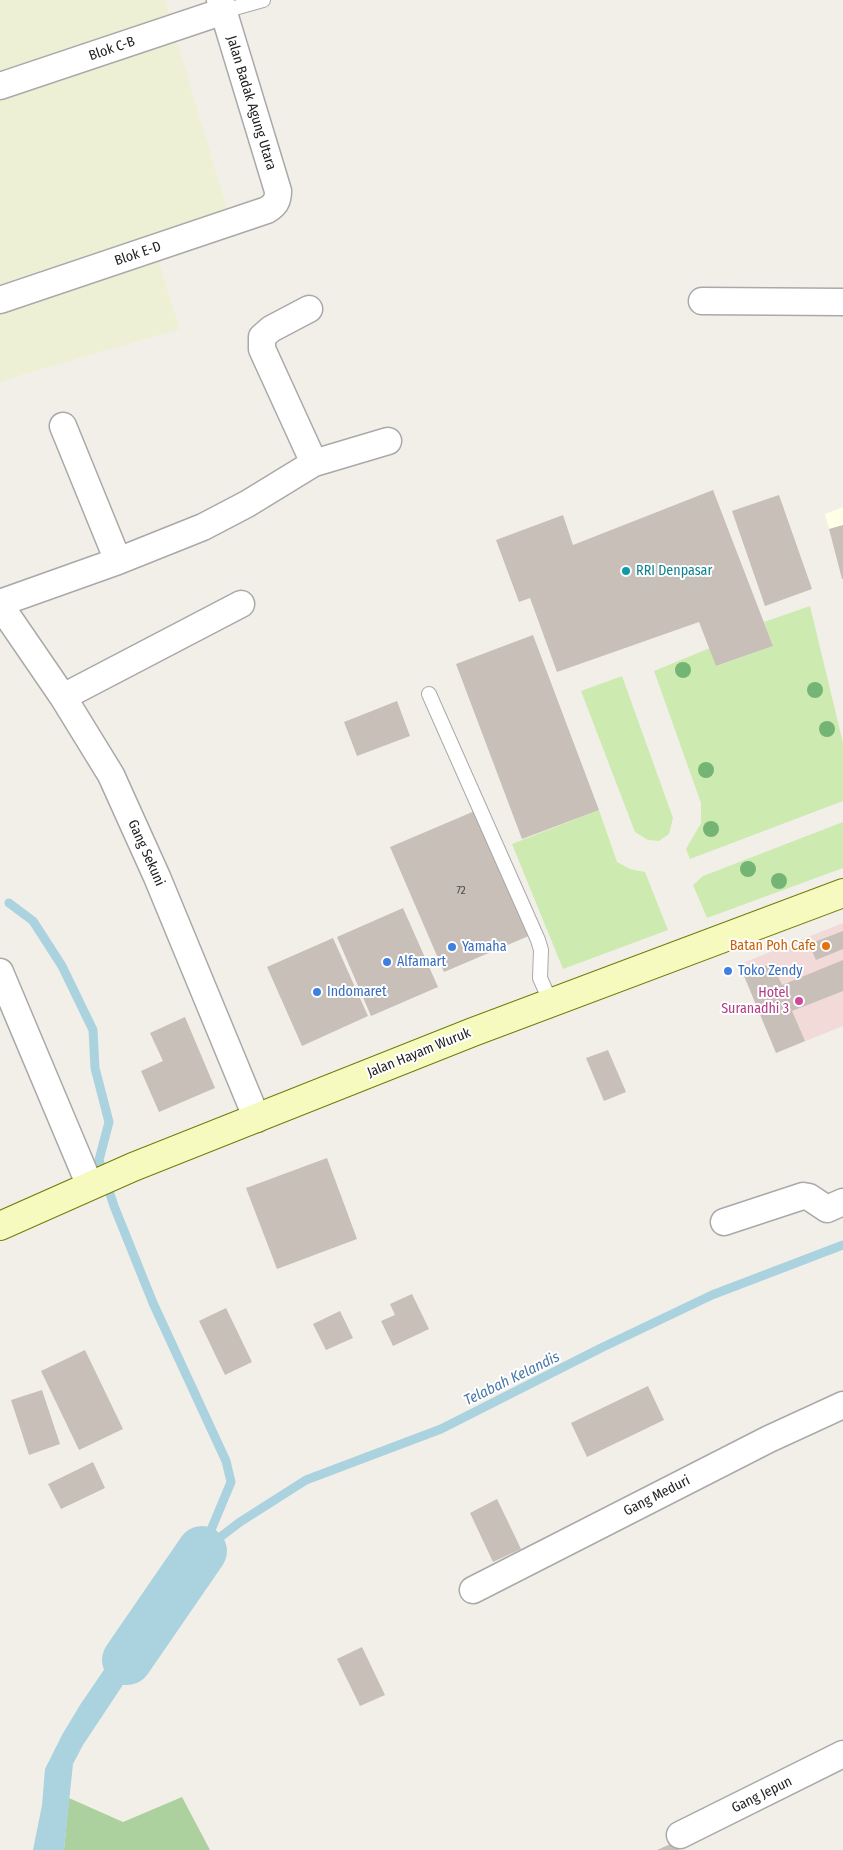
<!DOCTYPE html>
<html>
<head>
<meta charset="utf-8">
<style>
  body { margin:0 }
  canvas { display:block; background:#f2efe9 }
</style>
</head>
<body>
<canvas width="843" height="1850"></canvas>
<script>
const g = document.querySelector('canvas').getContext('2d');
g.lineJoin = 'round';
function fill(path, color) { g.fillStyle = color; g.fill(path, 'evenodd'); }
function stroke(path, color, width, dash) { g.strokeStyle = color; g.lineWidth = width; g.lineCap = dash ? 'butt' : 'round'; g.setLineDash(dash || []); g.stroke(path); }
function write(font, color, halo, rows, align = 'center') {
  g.font = font + ' "Fira Sans Condensed",sans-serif'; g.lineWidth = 4; g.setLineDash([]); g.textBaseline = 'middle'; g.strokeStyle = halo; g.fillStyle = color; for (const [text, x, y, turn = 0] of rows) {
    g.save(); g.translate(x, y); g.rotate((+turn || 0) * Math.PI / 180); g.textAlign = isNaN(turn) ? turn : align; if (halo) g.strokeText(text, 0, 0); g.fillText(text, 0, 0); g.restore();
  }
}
fill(new Path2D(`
  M843,923v103l-67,27 -36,-89z`), '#f2dad9');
fill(new Path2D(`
  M843,507v74l-18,-67z`), '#ffffe5');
fill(new Path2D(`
  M0,0h165l70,236 -76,26 21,67 -159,46 -21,8z`), '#eef0d5');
fill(new Path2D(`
  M810,606l33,137v58l-153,58 -4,-10 15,-26v-20l-47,-132 56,-23 7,18 56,-20 -9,-24z
  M622,676l51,142 -4,16 -10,7 -11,-1 -13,-8 -54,-141z
  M599,810l18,52 13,7 15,3 23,58 -105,39 -51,-125z
  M843,822v46l-136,50 -14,-33 10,-9z`), '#cdebb0');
fill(new Path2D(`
  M182,1797l28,53h-146l5,-52 54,24z`), '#add19e');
fill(new Path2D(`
  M154,1596l20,12 -91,137 -10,19 -9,86h-31l9,-45 3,-36 17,-34 18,-30z`), '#aad3df');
stroke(new Path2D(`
  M9,903l24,18 29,45 31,64 2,38 14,54 -10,38 15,46 39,97 73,158 5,21 -28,67
  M202,1551l38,-29 66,-42 135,-51 160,-81 111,-53 131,-50`), '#aad3df', 9);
stroke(new Path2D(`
  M127,1660l75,-109`), '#aad3df', 50);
fill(new Path2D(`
  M713,490l60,156 -57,20 -17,-44 -142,50 -27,-74 -11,4 -23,-62 67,-25 10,30z
  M779,495l33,94 -47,17 -33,-95z
  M843,525v54h-1l-13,-50z
  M533,635l66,175 -77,29 -66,-175z
  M397,701l13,35 -53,20 -13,-34z
  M477,810l54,125 -87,37 -54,-125z
  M403,908l35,79 -67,29 -34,-79z
  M843,931v18l-27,11 -7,-16z
  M333,938l35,78 -66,30 -35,-79z
  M843,960v31l-51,20 13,30 -29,12 -32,-77 28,-13 10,22z
  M185,1017l30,71 -56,24 -18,-41 22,-10 -13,-28z
  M608,1050l18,42 -22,9 -18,-43z
  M327,1158l30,81 -80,30 -31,-81z
  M412,1294l17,35 -36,17 -12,-25 14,-6 -5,-11z
  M226,1308l26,54 -27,13 -26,-54z
  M340,1311l13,27 -27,12 -13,-26z
  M85,1350l38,79 -44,21 -38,-79z
  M648,1386l16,34 -77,37 -16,-34z
  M42,1390l18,54 -31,11 -18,-55z
  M93,1462l12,26 -44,21 -13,-25z
  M497,1499l24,50 -28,13 -23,-49z
  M362,1647l23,48 -25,11 -23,-47z
  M675,1842l4,8h-22z`), '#c7bfb8');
const service = new Path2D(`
  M224,11l39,-11
  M429,694l109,246 3,10 -1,28 11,25`);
const minor = new Path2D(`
  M0,86l224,-75
  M0,300l267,-90c8,-5 11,-9 11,-19l-58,-191
  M702,301l141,1
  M309,309l-38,20 -9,8v12l52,114
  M63,426l55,135
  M0,603l118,-42 85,-34 44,-23 67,-41 74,-22
  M0,605l63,92 48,78 46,102 100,242
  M63,697l178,-93
  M0,972l90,214
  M724,1222l79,-26 6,1 18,12 16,-7
  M473,1590l296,-151 74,-34
  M680,1835l163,-81`);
const secondary = new Path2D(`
  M0,1226l133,-59 340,-135 370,-139`);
stroke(service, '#a9a9a9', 16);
stroke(minor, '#a9a9a9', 29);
stroke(secondary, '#707d05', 30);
stroke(service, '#fff', 14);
stroke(minor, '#fff', 26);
stroke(secondary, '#f7fabf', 28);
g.fillStyle = '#74b475';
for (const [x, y] of [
  [683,670],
  [815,690],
  [827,729],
  [706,770],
  [711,829],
  [748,869],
  [779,881]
]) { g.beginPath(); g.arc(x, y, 8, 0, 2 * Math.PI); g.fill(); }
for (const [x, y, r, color] of [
  [626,571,5,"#0f9aa8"],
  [826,946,5,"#e8710a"],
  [452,947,5,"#3f7fe0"],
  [387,962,5,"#3f7fe0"],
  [728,971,5,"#3f7fe0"],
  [317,992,5,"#3f7fe0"],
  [799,1001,5,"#d1479c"]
]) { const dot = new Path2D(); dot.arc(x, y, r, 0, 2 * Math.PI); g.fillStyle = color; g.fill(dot); stroke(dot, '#fff', 2); }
write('11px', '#4b4948', null, [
  ["72",461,891]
]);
write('14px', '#222', '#fff', [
  ["Blok C-B",112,49,-19],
  ["Jalan Badak Agung Utara",251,103,73],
  ["Blok E-D",138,254,-19],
  ["Gang Sekuni",146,853,66],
  ["Jalan Hayam Wuruk",419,1053,-22],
  ["Gang Meduri",657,1496,-27],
  ["Gang Jepun",762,1795,-26]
]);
write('14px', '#0d838f', '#fff', [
  ["RRI Denpasar",636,571]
], 'left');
write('14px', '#c56008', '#fff', [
  ["Batan Poh Cafe",816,946]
], 'right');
write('14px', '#366cbe', '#fff', [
  ["Yamaha",462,947],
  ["Alfamart",397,962],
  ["Toko Zendy",738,971],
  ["Indomaret",327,992]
], 'left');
write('14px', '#b23c85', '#fff', [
  ["Hotel",789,993],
  ["Suranadhi 3",789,1009]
], 'right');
write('italic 15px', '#4a7aab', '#fff', [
  ["Telabah Kelandis",512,1379,-26]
]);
</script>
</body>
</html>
